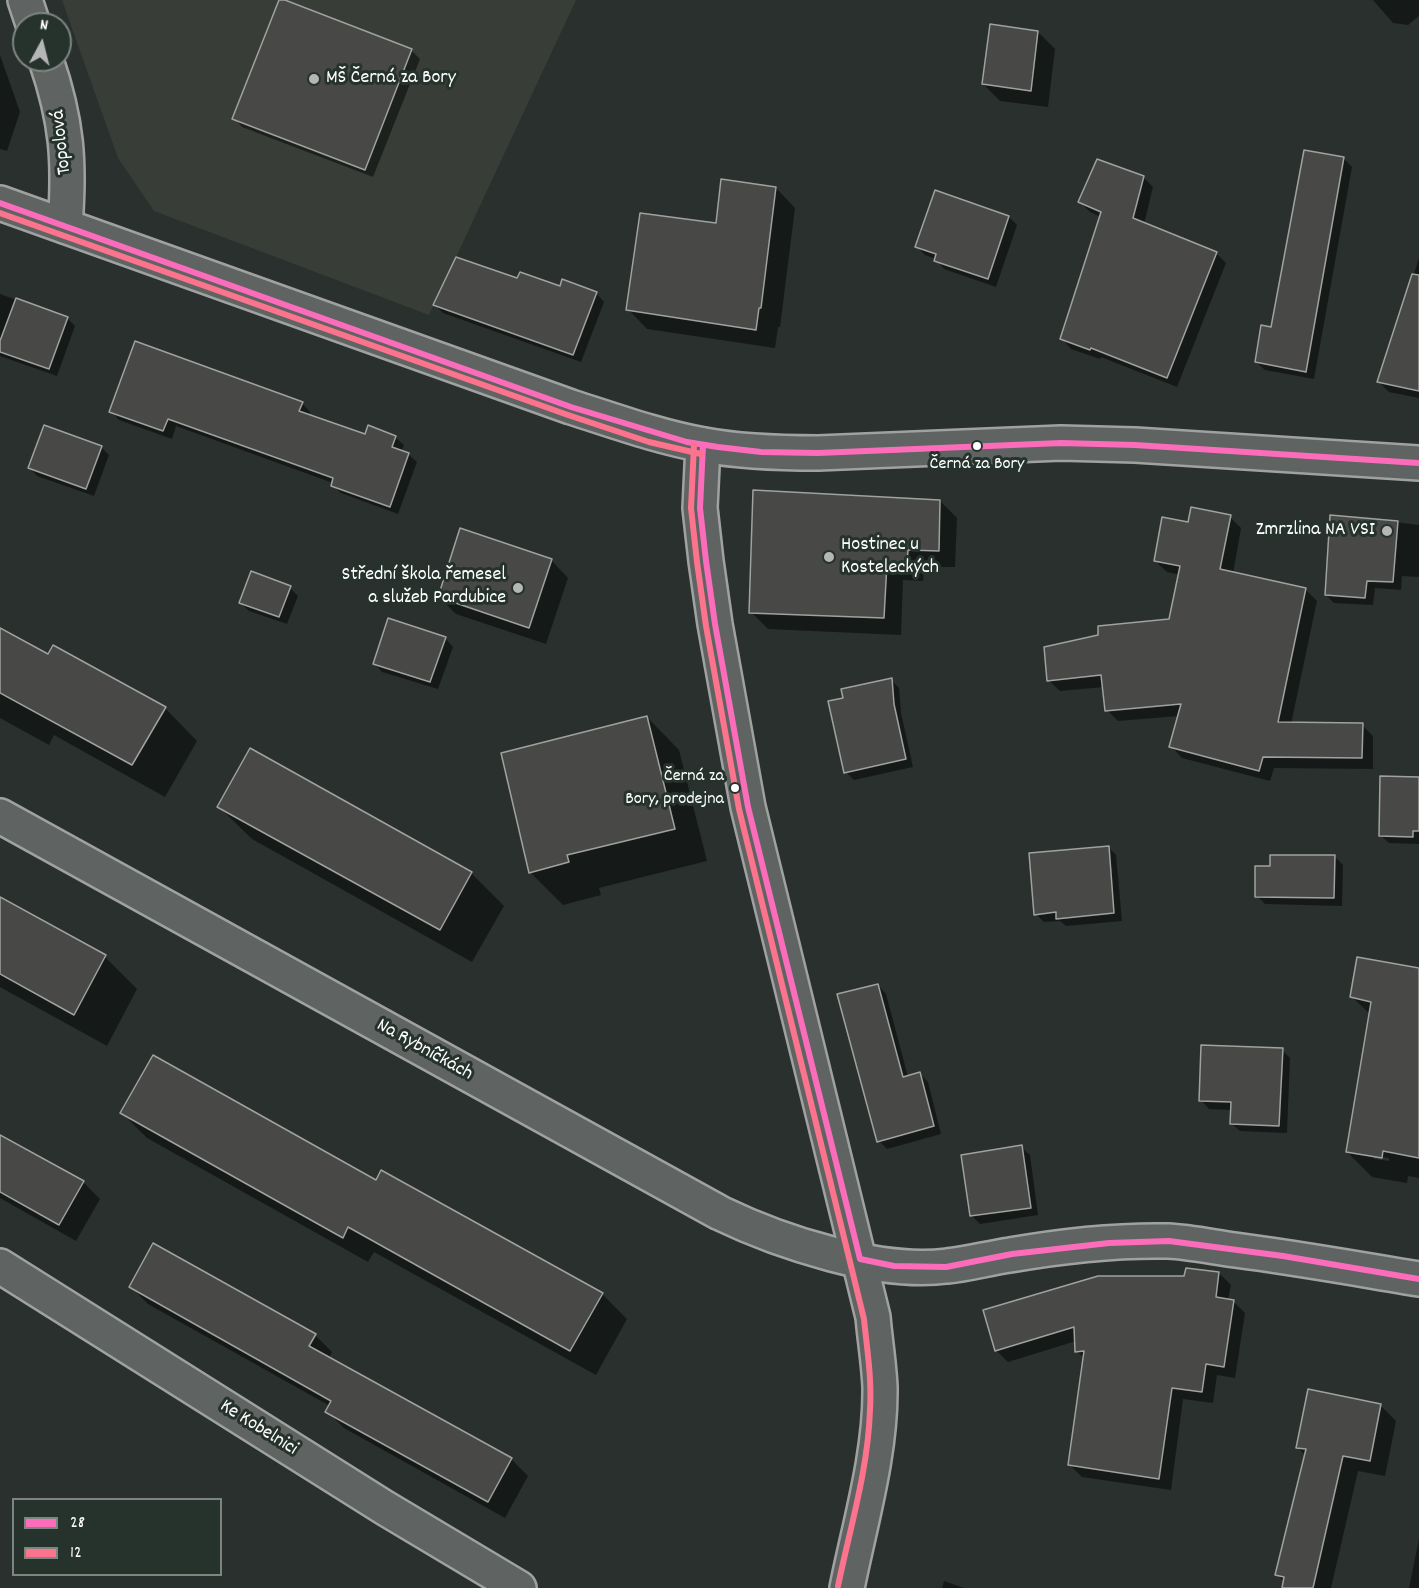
<!DOCTYPE html>
<html>
<head>
<meta charset="utf-8">
<style>
  body { margin:0 }
  #map { position:relative; width:1419px; height:1588px; overflow:hidden; background:#29302d; font-family:Dekko,sans-serif }
  canvas { display:block }
  .legend { position:absolute; left:12px; top:1498px; width:210px; height:78px; box-sizing:border-box; background:#26332d; border:2px solid #7d8581; margin:0; padding:8px 10px; list-style:none; font-size:18px; color:#fff }
  .legend li { display:flex; align-items:center; gap:12px; height:30px }
  .legend b { width:30px; border:2px solid #7d8581 }
  .north { position:absolute; left:12px; top:12px; width:60px; height:60px; box-sizing:border-box; background:#26332d; border:2px solid #7d8581; border-radius:50%; rotate:7deg; font-size:16px; font-weight:700; line-height:24px; text-align:center; color:#fff }
  .north::after { content:''; display:block; margin:auto; width:21px; height:27px; background:#b4b7b6; clip-path:polygon(50% 0,100% 100%,50% 72%,0 100%) }
</style>
</head>
<body>
<div id="map">
<canvas width="1419" height="1588"></canvas>
<ul class="legend">
<li><b style="height:8px;background:#fb6dba"></b>28</li>
<li><b style="height:8px;background:#fc738d"></b>12</li>
</ul>
<div class="north">N</div>
</div>
<script>
const g = document.querySelector('canvas').getContext('2d');
g.lineJoin = 'round';
function fill(path, color) { g.fillStyle = color; g.fill(path, 'evenodd'); }
function stroke(path, color, width, dash) { g.strokeStyle = color; g.lineWidth = width; g.lineCap = dash ? 'butt' : 'round'; g.setLineDash(dash || []); g.stroke(path); }
function write(font, color, halo, rows, align = 'center') {
  g.font = font + ' Dekko,sans-serif'; g.lineWidth = 6; g.setLineDash([]); g.textBaseline = 'middle'; g.strokeStyle = halo; g.fillStyle = color; for (const [text, x, y, turn = 0] of rows) {
    g.save(); g.translate(x, y); g.rotate((+turn || 0) * Math.PI / 180); g.textAlign = isNaN(turn) ? turn : align; if (halo) g.strokeText(text, 0, 0); g.fillText(text, 0, 0); g.restore();
  }
}
fill(new Path2D(`
  M62,0h514l-147,315 -275,-104 -36,-53z`), '#383e37');
fill(new Path2D(`
  M281,0l131,51 8,8 -47,118 -131,-50 -8,-9z
  M1373,0h46v16l-11,9 -15,-2z
  M1038,32l17,17 -7,58 -48,-6 -17,-17z
  M0,55l20,57 -13,39 -7,-2z
  M1343,158l9,9 -38,212 -49,-9 -9,-8 16,-33z
  M1143,177l10,10 -9,37 72,29 10,10 -49,124 -76,-30 -1,2 -29,-10 -9,-10 39,-122 -11,-5 -10,-10z
  M776,188l19,20 -15,119h-2l-3,21 -128,-19 -19,-20 89,-84z
  M936,192l73,25 8,8 -21,62 -52,-18 -8,-10 -11,-4 -8,-8z
  M1419,258v140l-30,-6 -10,-10z
  M518,280l78,13 8,9 -23,60 -138,-49 -8,-8z
  M0,294l67,24 8,8 -18,50 -57,-20z
  M302,403l8,9 -1,4 57,20 29,1 9,8 -3,7 7,2 9,8 -19,52 -57,-21 -9,-8 1,-2 -157,-57 -4,13 -53,-19 -8,-9z
  M101,447l8,8 -15,41 -57,-20 -8,-9z
  M940,501l17,17 -2,49h-31l-1,14 -20,-1 -2,55 -133,-6 -17,-17z
  M1230,517l11,11 -8,46 72,15 12,12 -26,123 71,1 11,11v33l-99,-1 -4,13 -88,-23 -11,-12 8,-30 -61,5 -11,-11 -3,-23 -44,4 -12,-11 123,-60 9,-45 -13,-3 -12,-11 35,-38z
  M1371,519l48,6v52l-17,-1 -1,14 -26,-2 -2,17 -39,-2 -8,-8z
  M551,560l17,18 -22,66 -90,-30 -17,-17z
  M290,588l8,8 -11,28 -38,-13 -8,-8z
  M0,630l48,26 117,52 32,33 -32,56 -111,-62 -5,10 -49,-27z
  M445,638l8,9 -15,42 -56,-17 -8,-9z
  M891,680l8,8 2,25 12,54 -59,13 -8,-8 -1,-73z
  M647,717l32,33 28,111 -108,27 2,7 -38,10 -32,-32 -28,-119z
  M1419,778v66l-30,-1 -9,-8z
  M219,807l252,66 33,33 -32,56 -220,-123z
  M1108,847l8,8 6,66 -56,5 -6,-5 -16,1 -8,-8z
  M1335,857l8,8 -1,41 -77,-2 -8,-8 14,-28z
  M0,899l105,58 32,32 -30,57 -107,-59z
  M1419,970v208l-11,-2 -1,7 -35,-6 -25,-25 24,-137 -19,-18zM1374,1156l15,2v3l-15,-2z
  M878,985l8,9 22,83 12,-3 8,8 13,52 -54,15 -8,-8z
  M1282,1050l8,8 -3,75 -47,-2 -9,-8 1,-13 -23,-1 -8,-9z
  M122,1113l254,69 226,112 25,25 -31,56 -222,-123 -6,10 -221,-124z
  M0,1135l83,47 17,17 -24,42 -76,-43z
  M1021,1147l9,8 8,60 -58,9 -8,-8z
  M1219,1273l12,12 -3,15 5,1 12,12 -10,65 -18,-3 -4,28 -30,-4 -12,91 -89,-13 -12,-12 15,-106 -9,-8v-10l-68,21 -12,-12 190,-73z
  M131,1287l184,48 17,17 -3,6 182,101 17,17 -23,42 -161,-90 -17,-17 3,-5 -182,-102z
  M1381,1406l15,15 -11,55 -27,-5 -27,117h-48l1,-6 -7,-8 29,-118 -9,-9z
  M1419,1539v49h-10z
  M944,1581l20,7h-22z`), '#0007');
const building = new Path2D(`
  M279,0h6l127,49 -47,121 -133,-51z
  M990,24l48,7 -7,60 -49,-7z
  M1304,150l40,7 -38,215 -51,-10 6,-37 10,2z
  M1097,159l47,17 -11,42 84,34 -50,126 -76,-30 -1,2 -30,-11 41,-127 -23,-10z
  M721,179l55,8 -15,121h-2l-3,22 -130,-20 14,-97 76,10z
  M935,190l74,26 -21,63 -54,-18 2,-7 -21,-7z
  M456,257l61,21 3,-6 40,14 2,-7 35,13 -24,63 -140,-50z
  M1412,274l7,1v116l-42,-9z
  M16,298l52,19 -19,52 -49,-17v-11z
  M135,341l168,61 -4,9 66,23 3,-9 28,11 -4,11 17,6 -19,54 -59,-21 2,-8 -165,-59 -5,12 -54,-19z
  M44,425l58,21 -16,43 -58,-21z
  M753,490l187,10 -1,51 -31,-1 -1,15 -20,-2 -3,55 -135,-5z
  M1191,507l40,8 -11,54 86,19 -28,134 85,1 -1,35 -99,-1 -4,14 -90,-24 12,-43 -76,7 -4,-36 -54,6 -3,-34 54,-12v-9l71,-7 11,-53 -26,-5 8,-44 26,5z
  M1330,515l68,6 -5,61 -26,-1 -2,17 -40,-3z
  M460,528l92,31 -23,69 -91,-31z
  M251,571l40,15 -12,31 -40,-14z
  M388,618l58,19 -16,45 -57,-18z
  M0,628l48,26 5,-9 113,62 -34,58 -132,-72z
  M892,678l2,26 12,55 -62,14 -16,-72 15,-3 -2,-9z
  M647,716l28,113 -108,26 2,7 -40,11 -28,-120z
  M250,748l222,124 -32,58 -223,-123z
  M1380,776l39,1v54h-6v6l-34,-1z
  M1109,846l5,67 -58,6v-7l-22,3 -5,-62z
  M1270,855h65l-1,43 -79,-1v-31h15z
  M0,897l106,58 -32,60 -74,-41z
  M1357,957l62,11v190l-36,-7 -1,7 -36,-6 25,-150 -21,-5z
  M878,984l25,93 17,-5 14,54 -57,16 -40,-148z
  M1201,1045l82,3 -4,78 -49,-2 1,-22 -32,-1z
  M153,1055l223,125 5,-10 222,123 -33,58 -222,-124 -5,11 -223,-125z
  M0,1135l84,46 -25,44 -59,-33z
  M1022,1145l9,63 -61,8 -9,-61z
  M153,1243l163,91 -7,12 203,112 -24,44 -163,-90 6,-11 -202,-114z
  M1186,1268l33,4 -3,25 18,3 -10,67 -18,-3 -4,28 -30,-4 -13,91 -91,-14 16,-114 -9,1 -1,-25 -79,24 -12,-41 115,-34h86z
  M1308,1389l73,15 -11,57 -27,-5 -30,132h-31l2,-11 -9,-2 31,-126 -10,-1z`);
fill(building, '#484946');
stroke(building, '#9fa2a0', 1.5);
const minor = new Path2D(`
  M25,0l8,24
  M46,60c21,61 24,102 19,166
  M0,816l720,397c60,29 160,62 227,53 21,-2 42,-8 63,-11 51,-9 106,-15 158,-14 22,1 45,6 67,9 62,8 123,19 184,29
  M0,1266l385,242 134,80`);
const tertiary = new Path2D(`
  M703,445l-3,63 6,53 9,63 33,183 125,510c2,23 6,47 7,70 1,67 -20,136 -33,201`);
const secondary = new Path2D(`
  M0,203l571,204c44,14 88,30 133,38 37,7 76,8 114,8l243,-10 74,2 284,18`);
stroke(minor, '#9fa2a0', 38);
stroke(tertiary, '#9fa2a0', 38);
stroke(secondary, '#9fa2a0', 38);
stroke(minor, '#5f6362', 33);
stroke(tertiary, '#5f6362', 33);
stroke(secondary, '#5f6362', 33);
stroke(new Path2D(`
  M0,203l571,204 116,35 31,5 43,5 57,1 243,-10 74,2 284,18
  M703,445l-3,63 6,53 9,63 33,183 112,452 34,7 52,1 66,-13 97,-11 60,-2 114,15 136,23`), '#fb6dba', 6);
stroke(new Path2D(`
  M0,213l568,202 81,27 52,12
  M694,445l-3,63 6,54 9,64 33,183 125,510c3,30 8,60 6,91 -2,60 -20,118 -32,176`), '#fc738d', 6);
for (const [x, y, r, color] of [
  [314,79,6,"#b4b7b6"],
  [977,446,5,"#fff"],
  [1387,531,6,"#b4b7b6"],
  [829,557,6,"#b4b7b6"],
  [518,588,6,"#b4b7b6"],
  [735,788,5,"#fff"]
]) { const dot = new Path2D(); dot.arc(x, y, r, 0, 2 * Math.PI); g.fillStyle = color; g.fill(dot); stroke(dot, '#26332d', 2); }
write('18px', '#fff', '#26332d', [
  ["Černá za Bory",977,466],
  ["Černá za",724,778,"right"],
  ["Bory, prodejna",724,801,"right"]
]);
write('20px', '#fff', '#26332d', [
  ["MŠ Černá za Bory",326,79],
  ["Zmrzlina NA VSI",1375,531,"right"],
  ["Hostinec u",841,546],
  ["Kosteleckých",841,569],
  ["Střední škola řemesel",506,576,"right"],
  ["a služeb Pardubice",506,599,"right"]
], 'left');
write('20px', '#fff', '#26332d', [
  ["Topolová",63,142,-96],
  ["Na Rybníčkách",424,1051,29],
  ["Ke Kobelnici",258,1429,32]
]);
</script>
</body>
</html>
